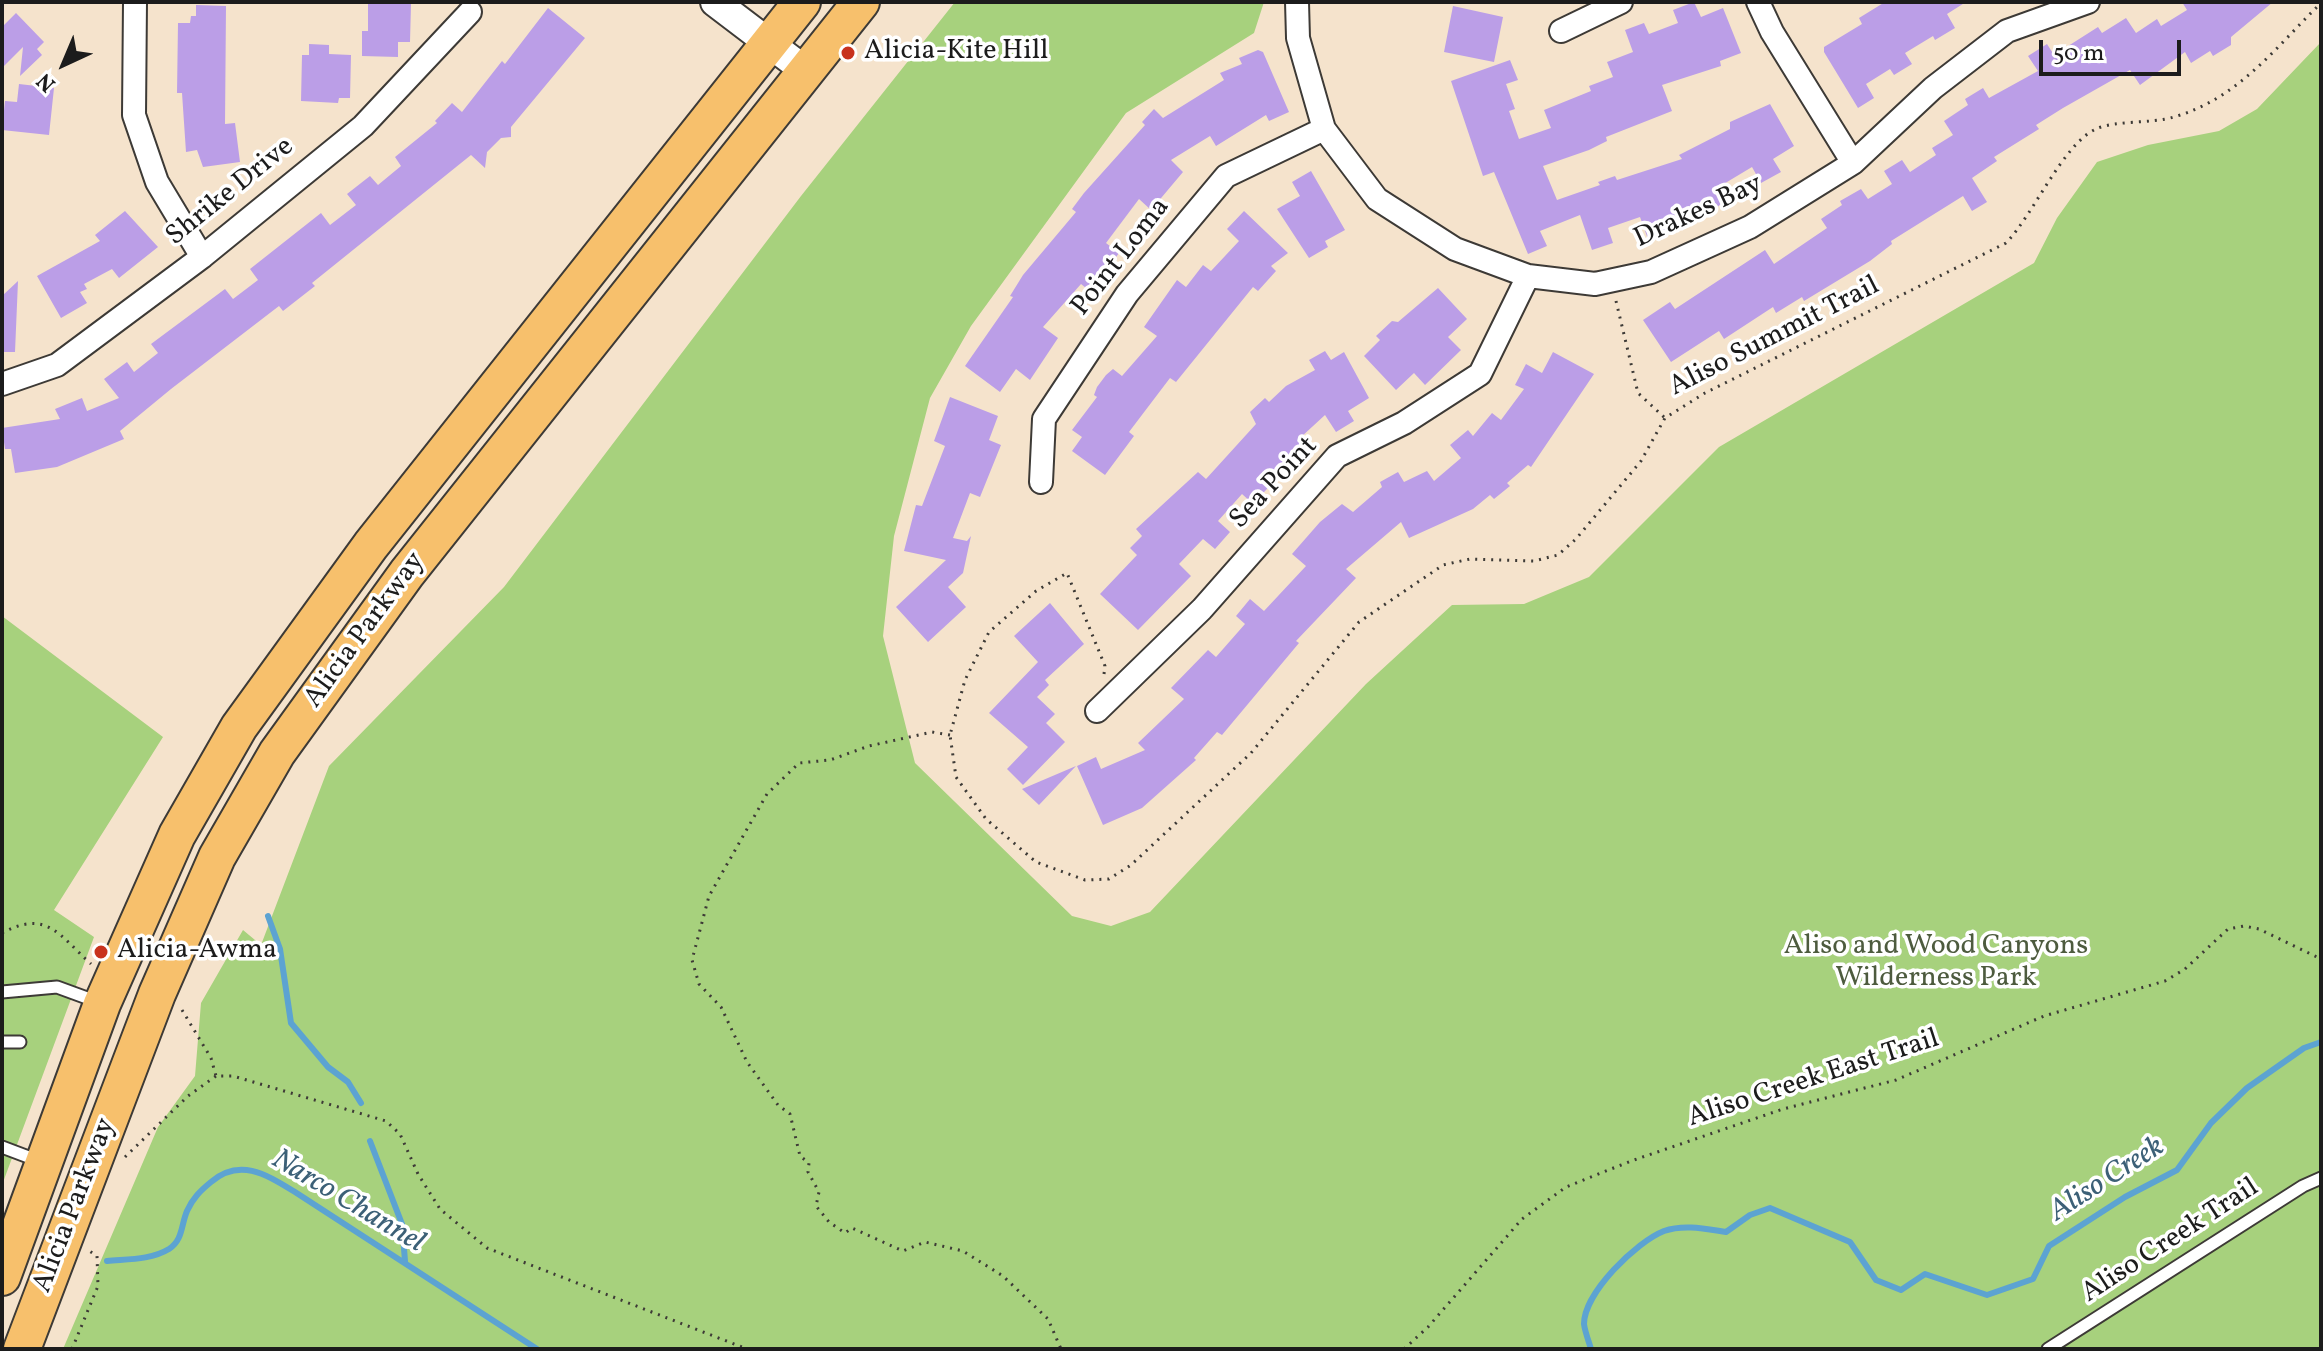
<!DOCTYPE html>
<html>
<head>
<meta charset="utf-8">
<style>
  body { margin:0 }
  #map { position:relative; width:2323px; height:1351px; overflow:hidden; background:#f5e3cc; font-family:Vollkorn,serif }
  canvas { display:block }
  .frame { position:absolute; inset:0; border:4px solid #1c1c1c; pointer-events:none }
  .north { position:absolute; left:24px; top:24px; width:80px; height:80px; -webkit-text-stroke:6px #fff; paint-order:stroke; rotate:224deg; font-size:22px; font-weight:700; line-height:32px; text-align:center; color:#1c1c1c }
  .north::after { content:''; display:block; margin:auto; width:28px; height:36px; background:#1c1c1c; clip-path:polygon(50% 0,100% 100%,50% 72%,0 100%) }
  .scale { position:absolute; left:2039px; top:40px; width:142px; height:36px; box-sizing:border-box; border:4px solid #1c1c1c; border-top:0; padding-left:10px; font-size:24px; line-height:28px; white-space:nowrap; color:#1c1c1c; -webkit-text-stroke:6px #fff; paint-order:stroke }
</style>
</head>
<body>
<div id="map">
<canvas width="2323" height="1351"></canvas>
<div class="frame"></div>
<div class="north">N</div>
<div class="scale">50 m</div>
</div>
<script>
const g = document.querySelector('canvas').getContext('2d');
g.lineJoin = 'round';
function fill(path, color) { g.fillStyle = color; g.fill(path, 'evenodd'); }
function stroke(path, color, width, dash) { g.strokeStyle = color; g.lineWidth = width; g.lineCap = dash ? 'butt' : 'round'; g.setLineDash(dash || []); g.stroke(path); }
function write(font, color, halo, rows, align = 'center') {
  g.font = font + ' Vollkorn,serif'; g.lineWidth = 7; g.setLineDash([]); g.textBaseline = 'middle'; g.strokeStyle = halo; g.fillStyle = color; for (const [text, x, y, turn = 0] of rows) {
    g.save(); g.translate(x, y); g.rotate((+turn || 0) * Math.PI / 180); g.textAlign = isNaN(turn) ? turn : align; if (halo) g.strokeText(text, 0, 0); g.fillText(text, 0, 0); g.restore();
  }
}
fill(new Path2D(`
  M955,2h309l-10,31 -128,80 -155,213 -41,72 -36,138 -11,100 32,127 157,153 39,10 39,-14 216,-228 86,-79 72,-1 65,-27 130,-130 315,-184 23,-45 40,-56 51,-17 71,-14 38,-22 64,-67v1307h-2258l95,-222 37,-51 6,-73 42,-73 18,15 68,-179 175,-179 297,-391z
  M2,616l161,121 -109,173 40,27 -92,248z`), '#a7d17d');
stroke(new Path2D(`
  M268,916l12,33 11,74 37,44 20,15 13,21
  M370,1141l32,83 3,37
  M107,1261c20,-2 44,-1 62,-12 14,-9 12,-24 18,-38 6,-13 13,-20 24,-29 29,-25 56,-7 84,10l242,157
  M1591,1349c-2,-7 -6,-17 -7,-25 0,-31 52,-82 80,-93 20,-7 42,-2 62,1l24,-17 20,-7 80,34 26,38 25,10 24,-16 62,21 46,-16 16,-33 76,-49 52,-27 34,-47 36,-35 57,-40 17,-6`), '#5ca3d2', 6);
fill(new Path2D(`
  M1694,2l7,15 22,-9 18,45 -21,8 1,5 -59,19 10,26 -66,26 1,4 -18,9 -46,16 14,34 43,-15 -2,-3 17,-6 2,4 65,-21 -3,-4 51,-26v-7l40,-18 24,42 -21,13 8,13 -20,11 -9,-16 -30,18 8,14 -18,11 -3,-5 -45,15 5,12 -21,7 -8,-22 -32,11 5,15 -21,7 -12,-35 -40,16 7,15 -19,8 -34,-82 -11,4 -32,-95 59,-21 8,20 -12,4 9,25 -6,2 10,28 32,-11 -7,-18 47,-19 -2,-5 24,-9 -6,-15 26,-10 -8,-22 19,-7 5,11 29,-11 -5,-13z
  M1885,2h81l-19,12 8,14 -20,12 -2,-4 -28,17 7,11 -18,11 -4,-6 -24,15 8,14 -16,10 -34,-56v-5l38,-23 -3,-6z
  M2182,2h91l-42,35v8l-18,11 -3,-5 -19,12 -6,-11 -45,33 -10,-15 -67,38 -27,17 3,4 -45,28 3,4 -25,17 15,24 -15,9 -9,-15 -72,45 1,3 -22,17 -66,40 -2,-4 -26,16 -3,-6 -49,32 -5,-8 -48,31 -28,-42 27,-18 5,7 90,-59 9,14 53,-36 -6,-9 21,-14 -2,-4 21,-12 7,10 24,-15 -8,-13 18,-11 8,12 26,-17 -4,-7 21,-13 -9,-14 24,-16 -3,-6 18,-11 6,10 49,-27 -10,-15 19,-12 7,11 44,-28 4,6 24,-15 10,15 21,-14 4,7 26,-16z
  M368,3l43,1 -1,38h-12v15l-36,-1v-25h6z
  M196,5l30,1 -1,118 10,-1 5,39 -37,5 -6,-17 -11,2 -4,-59h-5l1,-70h12l1,-7h5z
  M1453,6l50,11 -9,45 -50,-10z
  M548,8l37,30 -74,89v10l-10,1 -14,14 -2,16 -14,-13 -159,128 3,3 -32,25 -4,-5 -108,83 -51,42 4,8 -67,28 -42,6 -4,-24h-6l-3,-21 58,-9 -5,-10 27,-11 5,13 32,-13 -15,-19 23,-17 7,10 24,-19 -7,-9 74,-55 8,10 25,-19 -8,-11 71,-56 9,12 26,-20 -9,-11 23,-18 8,9 23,-19 -6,-9 42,-34 -2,-2 17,-18 10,9 40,-51 3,3z
  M16,13l28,29 -7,7 5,6 -22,21 3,-29 -21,21v-41z
  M309,44l20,1v9l22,1 -1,43h-11l-1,5 -37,-2 1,-46h7z
  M1258,50l5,2 26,60 -20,9 -3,-6 -50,31 -6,-10 -39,24 12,12 -32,38 -12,-11 -33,44 13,10 -28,39 -10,-8 -38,43 15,11 -28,42 -14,-11 -16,23 -35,-26 48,-69 -3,-1 13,-21 53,-63 -4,-3 12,-16 61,-68 -3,-3 12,-13 9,9 61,-38 -4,-7 22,-9 -3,-6z
  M19,84l35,4 -5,47 -47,-5 3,-29 12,1z
  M1311,171l34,59 -20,11 3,6 -19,11 -32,-49 23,-13 -8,-14z
  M125,211l33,36 -39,31 -7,-9 -28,15 3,5 -7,3 7,11 -26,15 -24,-42 63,-35 -5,-6z
  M1244,211l44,42 -17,13 5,5 -18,20 -5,-4 -77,95 -6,-4 -41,54 5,4 -29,39 -33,-24 10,-14 -10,-7 25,-33 -3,-2 3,-8 9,-12 7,-6 9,7 35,-40 -13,-9 33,-47 9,7 17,-22 8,6 28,-30 -12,-12z
  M18,281l-3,71h-13v-56z
  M1438,288l29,31 -19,18 13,13 -36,35 -11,-12 -18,17 -32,-34 16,-16 -4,-4 16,-15 6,1z
  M1325,351l6,9 13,-8 25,46 -21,13 6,10 -18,11 -11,-17 -25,23 11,13 -17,15 -3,-3 -38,41 -11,-10 -24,27 12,11 -15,17 -12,-10 -24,25 12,12 -53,54 -38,-36 37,-39 -7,-7 12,-12 -6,-7 62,-57 8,7 50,-55 -6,-12 15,-14 4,4 17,-16 29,-16 -6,-10z
  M1553,352l41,22 -63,93 -3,-2 -21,18 3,3 -16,13 -4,-4 -17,14 -64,29 -8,-16 -55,47 10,9 -60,63 3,2 -77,92 -5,-3 -23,26 2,2 -54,48 -39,17 -26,-59 19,-9 5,12 44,-19 -7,-7 46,-44 -13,-11 37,-38 8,7 29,-33 -9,-8 14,-17 14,12 42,-45 -14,-12 28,-32 22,-18 11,8 29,-25 -2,-5 18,-10 6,10 23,-11 7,10 27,-23 -11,-13 18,-15 5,6 19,-23 9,7 23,-31 -9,-4 11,-21 16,9z
  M950,397l48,19 -9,24 12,5 -21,52 -10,-4 -17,45 14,3 4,-5 -8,37 -15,14 18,20 -38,35 -32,-35 50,-47 -42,-9 12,-46 6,1 23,-60 -11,-5z
  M1050,603l34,41 -39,36 4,5 -12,12 18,17 -9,9 19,19 -42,43 -16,-16 21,-22 -39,-34 49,-51 -24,-26z
  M1076,766l-37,39 -17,-16z`), '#bb9ee7');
const service = new Path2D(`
  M2,992l55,-5 41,15
  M2,1042h18
  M2,1147l37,14
  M2048,1349l255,-163 18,-8`);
const minor = new Path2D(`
  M135,2l-1,113 23,67 45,75
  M1297,2l1,36 26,91 53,70 78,50 73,27 67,8 56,-12 99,-45 103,-64 80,-75 74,-57 81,-29
  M1758,2l14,30 81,131
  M1561,31l60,-29
  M2,384l55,-19 145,-108 161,-131 107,-114
  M1041,482l3,-63 83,-125 99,-118 98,-47
  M1097,711l105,-102 135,-153 67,-33 76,-49 48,-98`);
const tertiary = new Path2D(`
  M715,2l92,70`);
const primary = new Path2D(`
  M2,1277l100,-273 75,-169 62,-108 132,-182 431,-543
  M22,1349l135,-355 60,-137 60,-104 130,-180 454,-571`);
stroke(service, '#3d3a36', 15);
stroke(minor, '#3d3a36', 26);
stroke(tertiary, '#3d3a36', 32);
stroke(primary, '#3d3a36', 40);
stroke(new Path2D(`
  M1616,301l22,92 27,25
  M1104,674l1,-8 -38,-93 -31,18 -47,41 -24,48 -15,55 6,42 30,42 50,43 49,18 24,-1 22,-14 120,-112 108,-131 84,-57 27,-6 64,2 24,-6 18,-16 65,-78 24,-43 40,-25 301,-150c28,-29 57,-99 90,-114 19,-9 55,-5 78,-12 65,-19 100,-68 147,-114
  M950,735l-18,-3 -63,14 -39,14 -31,3 -32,31 -58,102 -17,64 7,24 22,23 26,55 31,43 12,9 10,42 9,7 -1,9 11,20 -3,14 13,16 16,11 7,-5 51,23 22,-9 38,9 40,25 45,43 13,30
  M2,933c45,-24 57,2 89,31
  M182,1010l29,48 5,18h17l153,45 14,13 18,40 22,35 47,39 260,101
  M125,1157l63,-61 28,-20
  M72,1349l26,-63 -1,-30 -9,-6
  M1404,1349l24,-22 94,-108 44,-32 65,-26 152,-52 113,-29 148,-64 121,-35 20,-12 43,-40 16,-3 15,3 62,30`), '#3d3a36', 3, [2, 6]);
stroke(service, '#fff', 11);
stroke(minor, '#fff', 22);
stroke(tertiary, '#fff', 28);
stroke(primary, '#f7c06c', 36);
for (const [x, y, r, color] of [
  [848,53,8,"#c8321e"],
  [101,952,8,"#c8321e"]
]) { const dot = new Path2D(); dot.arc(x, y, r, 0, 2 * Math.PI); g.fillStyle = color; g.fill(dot); stroke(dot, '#fff', 3); }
write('28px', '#1c1c1c', '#fff', [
  ["Alicia-Kite Hill",864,53],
  ["Alicia-Awma",117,952]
], 'left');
write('28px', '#1c1c1c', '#fff', [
  ["Shrike Drive",231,193,-39],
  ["Drakes Bay",1699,213,-25],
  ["Point Loma",1122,258,-52],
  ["Aliso Summit Trail",1775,338,-27],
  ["Sea Point",1275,484,-47],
  ["Alicia Parkway",366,631,-54],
  ["Aliso Creek East Trail",1814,1080,-18],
  ["Alicia Parkway",76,1206,-69],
  ["Aliso Creek Trail",2171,1242,-33]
]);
write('28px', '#4d5b3e', '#fff', [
  ["Aliso and Wood Canyons",1936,948],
  ["Wilderness Park",1936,980]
]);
write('italic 30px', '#3c6077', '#fff', [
  ["Aliso Creek",2108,1181,-33],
  ["Narco Channel",347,1203,31]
]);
</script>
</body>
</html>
